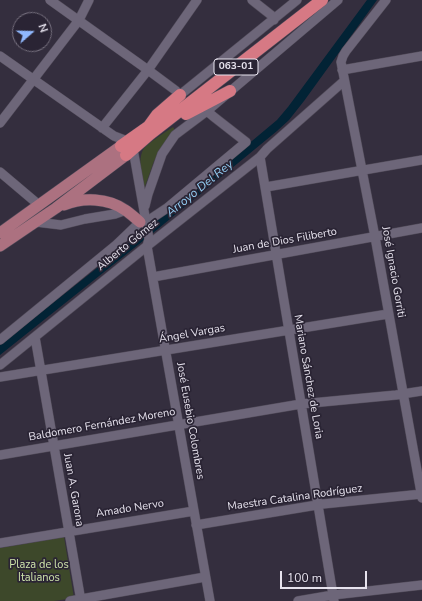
<!DOCTYPE html>
<html>
<head>
<meta charset="utf-8">
<style>
  body { margin:0 }
  #map { position:relative; width:422px; height:601px; overflow:hidden; background:#342e3e; font-family:"Nunito Sans",sans-serif }
  canvas { display:block }
  .north { position:absolute; left:12px; top:12px; width:40px; height:40px; box-sizing:border-box; background:#2a2434; border:1px solid #76707e; border-radius:50%; rotate:70deg; font-size:11px; font-weight:700; line-height:16px; text-align:center; color:#e7e3ee }
  .north::after { content:''; display:block; margin:auto; width:14px; height:18px; background:#90b8fd; clip-path:polygon(50% 0,100% 100%,50% 72%,0 100%) }
  .scale { position:absolute; left:280px; top:571px; width:87px; height:18px; box-sizing:border-box; border:2px solid #e7e3ee; border-top:0; padding-left:5px; font-size:12px; line-height:14px; white-space:nowrap; color:#e7e3ee; -webkit-text-stroke:3px #2a2434; paint-order:stroke }
</style>
</head>
<body>
<div id="map">
<canvas width="422" height="601"></canvas>
<div class="north">N</div>
<div class="scale">100 m</div>
</div>
<script>
const g = document.querySelector('canvas').getContext('2d');
g.lineJoin = 'round';
function fill(path, color) { g.fillStyle = color; g.fill(path, 'evenodd'); }
function stroke(path, color, width, dash) { g.strokeStyle = color; g.lineWidth = width; g.lineCap = dash ? 'butt' : 'round'; g.setLineDash(dash || []); g.stroke(path); }
function write(font, color, halo, rows, align = 'center') {
  g.font = font + ' "Nunito Sans",sans-serif'; g.lineWidth = 3.5; g.setLineDash([]); g.textBaseline = 'middle'; g.strokeStyle = halo; g.fillStyle = color; for (const [text, x, y, turn = 0] of rows) {
    g.save(); g.translate(x, y); g.rotate((+turn || 0) * Math.PI / 180); g.textAlign = isNaN(turn) ? turn : align; if (halo) g.strokeText(text, 0, 0); g.fillText(text, 0, 0); g.restore();
  }
}
fill(new Path2D(`
  M173,127l2,3 -21,31 -11,31c-1,-12 -7,-37 3,-46 8,-7 18,-13 27,-19z
  M64,537l10,61 -20,3h-54v-53z`), '#3d482a');
fill(new Path2D(`
  M367,0h10l-73,101 -15,19 -12,11 -124,102 -153,122v-10l160,-127 117,-98 11,-13z`), '#022335');
const minor = new Path2D(`
  M50,0l98,70 27,20 5,5 117,-95
  M252,0l19,15 3,5
  M386,0l-40,51 -3,5 -2,6 34,175 47,261
  M0,56l114,80 13,5 6,8 16,90 -2,7 63,355
  M342,70l80,-14
  M0,123l79,-103 10,-20
  M102,128l46,-58 49,-70
  M260,157l74,444
  M0,172l39,33
  M266,187l156,-27
  M145,206l3,-12 14,-40 13,-19 32,-24 131,-111
  M36,222l25,3 24,-6 30,-5 11,-4
  M146,222l21,-14 79,-66 -32,-25 -7,-6
  M153,277l269,-49
  M35,337l46,264
  M0,340l116,-95 24,-23
  M0,365l147,-119 113,-89 7,-8 77,-68
  M0,377l388,-63
  M0,455l301,-51 95,-9 26,-4
  M196,525l127,-21 99,-10
  M0,543l194,-32
  M70,601l135,-24
  M298,601l35,-6 89,-10`);
const major = new Path2D(`
  M64,205c19,-8 44,-7 61,5 5,3 10,8 15,12
  M0,233l121,-87
  M0,246l56,-38 70,-53`);
const highway = new Path2D(`
  M186,114l44,-23
  M149,126l8,-11 23,-20
  M121,146l27,-19
  M126,155l24,-21 172,-134`);
stroke(minor, '#514b59', 10);
stroke(major, '#514b59', 12);
stroke(highway, '#514b59', 13);
stroke(minor, '#6d6679', 9);
stroke(major, '#ac7180', 11);
stroke(highway, '#d67984', 12);
for (const [x, y, w] of [
  [236,67,44]
]) { const box = new Path2D(); box.roundRect(x - w / 2, y - 8, w, 16, 3); g.fillStyle = '#2a2434'; g.fill(box); stroke(box, '#e7e3ee', 1); }
write('bold 10px', '#e7e3ee', null, [
  ["063-01",236,67]
]);
write('11px', '#e7e3ee', '#2a2434', [
  ["Juan de Dios Filiberto",285,241,-10],
  ["Alberto Gómez",128,245,-39],
  ["José Ignacio Gorriti",393,272,80],
  ["Ángel Vargas",192,334,-10],
  ["Mariano Sánchez de Loria",308,377,80],
  ["José Eusebio Colombres",190,421,80],
  ["Baldomero Fernández Moreno",102,425,-10],
  ["Juan A. Garona",73,490,80],
  ["Maestra Catalina Rodríguez",295,498,-8],
  ["Amado Nervo",130,509,-9]
]);
write('11px', '#cee4aa', '#2a2434', [
  ["Plaza de los",39,565],
  ["Italianos",39,578]
]);
write('italic 12px', '#94cff5', '#2a2434', [
  ["Arroyo Del Rey",200,189,-39]
]);
</script>
</body>
</html>
